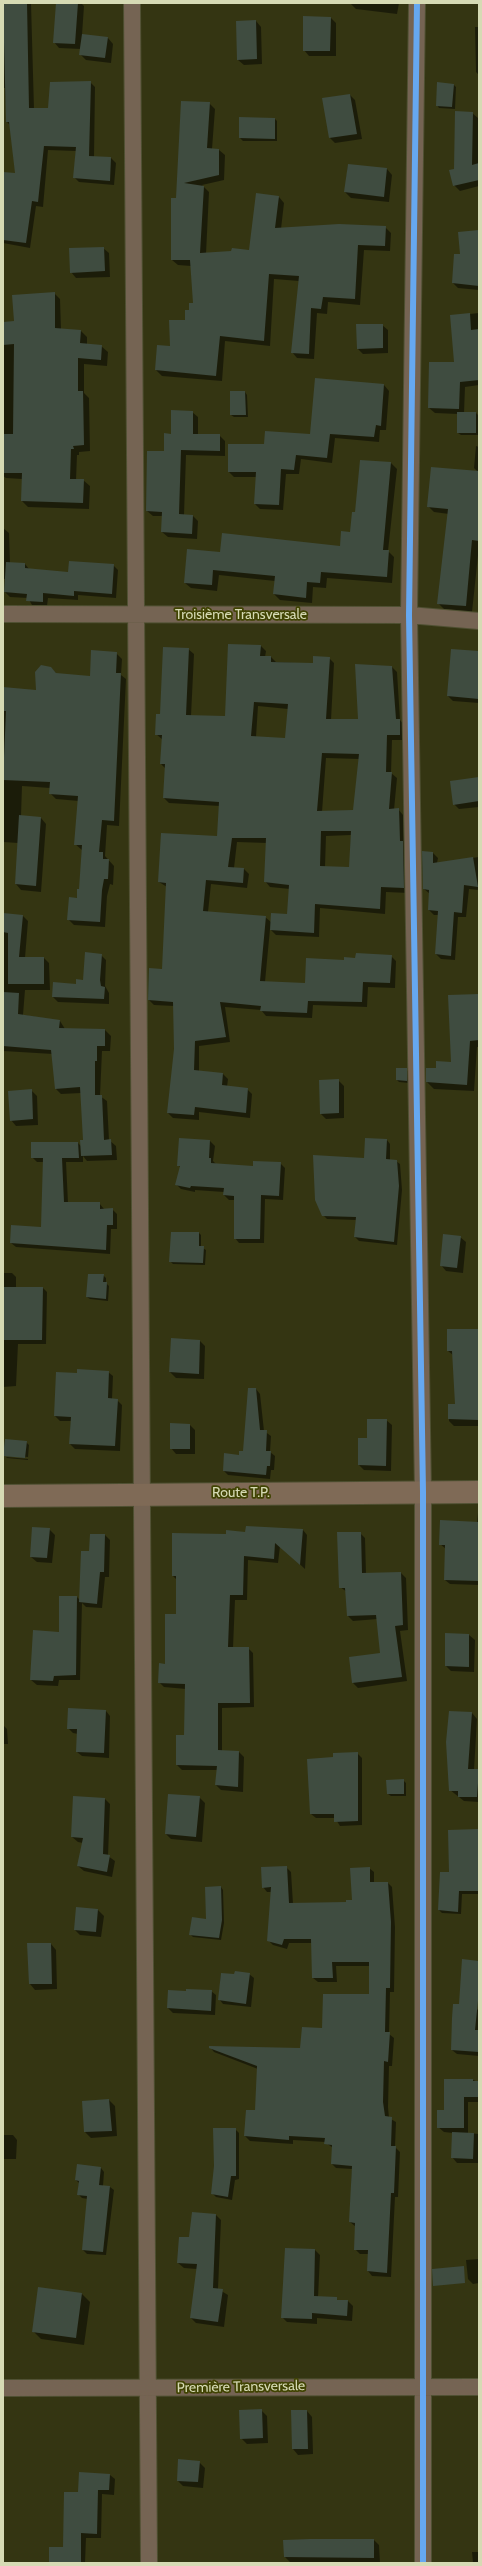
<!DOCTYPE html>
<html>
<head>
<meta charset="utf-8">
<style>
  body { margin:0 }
  #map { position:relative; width:482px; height:2566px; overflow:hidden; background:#343512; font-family:Cabin,sans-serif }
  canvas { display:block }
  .frame { position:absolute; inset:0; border:4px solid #d6dab4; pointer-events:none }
</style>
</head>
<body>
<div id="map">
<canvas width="482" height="2566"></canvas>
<div class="frame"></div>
</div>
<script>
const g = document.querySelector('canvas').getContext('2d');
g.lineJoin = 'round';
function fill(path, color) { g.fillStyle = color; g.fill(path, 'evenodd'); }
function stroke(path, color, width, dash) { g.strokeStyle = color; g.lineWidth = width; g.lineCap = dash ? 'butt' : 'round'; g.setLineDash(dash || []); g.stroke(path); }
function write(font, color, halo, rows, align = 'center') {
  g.font = font + ' Cabin,sans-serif'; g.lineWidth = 3.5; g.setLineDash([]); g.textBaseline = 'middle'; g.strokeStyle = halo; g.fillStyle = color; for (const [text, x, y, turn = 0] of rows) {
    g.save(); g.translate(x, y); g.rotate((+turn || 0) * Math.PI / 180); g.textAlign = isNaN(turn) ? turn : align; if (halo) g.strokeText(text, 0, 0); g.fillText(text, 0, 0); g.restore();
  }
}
fill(new Path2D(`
  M3,3h28l3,106 14,1 42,-28 5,5 -1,70 17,1 5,5 -2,22 -35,-3 -5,-5 2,-26 -28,-1 -5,57 -7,-1 -6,42 -27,-5v-61l16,20 -9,-77 -3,-3 -2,-34h-2z
  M57,3h24l3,3 -2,29 26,3 5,6 -2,19 -25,-3 -6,-6 1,-5 -22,-1 -5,-6z
  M350,3h49l-2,11 -41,-5z
  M331,18l5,5v33h-27l-5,-6z
  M256,21l5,6 1,37 -18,1 -6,-5z
  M475,27h4v48l-3,-3z
  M453,84l3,3 -1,22 -16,-1 -2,-3z
  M350,95l5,5 7,39 -27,4 -5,-5z
  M209,103l6,6 -3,40 7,1 6,5 -1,25 -22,5 7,7 -3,62 44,-3 29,-54 5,6 -3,26 104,-2 6,6 -1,18 -26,-1 -4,55 -32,-3 -1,12 -10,-1 -3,46 -17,-1 -5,-6 7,-71 -25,-2 -4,67 -45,-5 -3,40 -60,-5 -6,-6 38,-66 -3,-38 -13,-1 -6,-5 5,-61z
  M472,113l6,5 1,68 -19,5 -6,-6 1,-15z
  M275,119l2,2v20h-34l-3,-3z
  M348,165l39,4 5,6 -3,27 -38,-4 -6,-6z
  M479,231v59l-21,-2 -5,-5 8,-28z
  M103,248l6,5 1,24 -34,1 -5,-6z
  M54,293l6,6 1,30 20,2 6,6v7l14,2 7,6 -1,14 -23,-2v29l5,5 1,53 -11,1v3h-2l-1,25h7l7,6 -1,23 -61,-2 -6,-6v-22l-16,-1 -3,-2v-153l12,-1z
  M479,313v72l-14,2 -1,26h12l2,2 1,20h-18l-3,-2v-19l-23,-1 -6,-5 26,-45 -4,-47z
  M382,325l6,5v23l-25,1 -5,-5z
  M384,385l5,6 -3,39h-6l-1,12 -44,-4 -3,25 -31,-4 -2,15h-13l-3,36 -23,-1 -5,-5 2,-27h-23l-5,-5 36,-27 46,-10z
  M245,392l2,3 1,22h-14l-3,-2z
  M192,412l6,5v18h21l6,6v15l-39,-1 -2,60 9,1 5,5 -1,18 -29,-2 -6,-5 1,-16h-10l-6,-5 25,-76z
  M476,446l3,1v99l-7,66 -28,-3 -6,-6 11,-89 -15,-2 -6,-6 50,-34 -4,-4z
  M391,463l6,6 -9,82 6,6 -2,26 -65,-5 -1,10 -13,-1 -1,16 -32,-3 -6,-6 1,-13 -56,-6 -2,16 -26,-3 -6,-5 36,-30 119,-5 11,-15 5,-20z
  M3,528l6,5 1,30 15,1 4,5 40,4 44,-8 5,5 -2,28 -38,-3v5l-30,-2 -1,8 -15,-1 -4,-7 -18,-1 -5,-5 1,-13h-3z
  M261,646l5,5 -1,6h6l5,5 38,2 15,-6 5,5 -3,57h29l32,-53 5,5 3,48 5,6v14h-13l-1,33 6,5 -3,32 4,-1 5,6 1,29 4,3 1,46 -23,-1 -1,22 -65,-6 -1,29 -43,-2 -6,-6 -5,53 40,2 40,-23 46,-5 5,5 -1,27 -27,-1 -1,20 -54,-2 -1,13 -46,-2 -5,-6 -36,-3 5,35 -31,4v25l24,3 5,5 -1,8 20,2 5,5 -2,24 -51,-6v8l-26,-2 -5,-5 7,-64 -1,-43 -20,-1 -5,-5 14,-30 4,-83 -8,-5 59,-45 2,-31 -51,-3 -5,-5 2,-29 -5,-5 2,-24 -7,-6 5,-19 27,-66 6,5 -3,62 35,1zM258,706l30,3 -2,30 -30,-2zM326,758l33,1 -5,52 -32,1zM351,835l-1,33 -25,-1 1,-31zM237,842l30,1 -2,38 5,6 20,2 -2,26 -17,7 -6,-5 -57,-5 3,-28 36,4 2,-14 -5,-5 -10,-1z
  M479,652v51l-26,-2 -5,-5z
  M116,653l6,6 -1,16 5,4 -7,147 -12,-1 -2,31 9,10 -1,19 -3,-1 -3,12 -2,31 -31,-2 -6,-6 12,-29 2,-40 -7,-6 4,-43 -23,-2 -6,-6v-5l-28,-2 -1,30 20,2 5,6 -5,68 -20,-2 -5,-6 2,-41 -15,-1v-154l34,3 14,-23 6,6 34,3z
  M479,778v29l-20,2 -5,-5z
  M433,853l5,5 -1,5 42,-6v33l-10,-1 -3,28h-8l-3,43 -14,-1 -5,-5 3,-39h-5l-5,-5 1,-16 -6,-5z
  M3,914l20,2 5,5 -3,37h19l5,5 1,27h-25l-2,25 37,6 5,8 40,1 6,6 -1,15h-8l-2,45 7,5 2,39 7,6 1,14 -30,1 -4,-5v6h-17l2,41h31l5,6h8l5,5v15h-6l-1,25 -94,-7 -5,-4 31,-15 2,-66h-7l-5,-5v-14h46l3,3 3,-5 -3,-48 -20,1 -5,-5 -3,-35 -50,-3z
  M101,955l5,5 -1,26 4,7v11l-51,-2 -5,-5 31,-16z
  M479,995v52h-2l-3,44 -40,-2 -7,-7 10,-13 15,-5z
  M406,1069l3,3v11l-10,-1 -2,-2z
  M338,1080l6,6v32l-18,1 -6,-6z
  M31,1090l6,6 1,29 -22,1 -5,-6z
  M180,1139l30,2 5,5 -2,15 3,3 38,3 26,-4 5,5 -2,32 -18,-1 -1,44h-25l-4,-5v-38h-6l-5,-5v-3l-29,-2v2l-14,-3 -5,-5 5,-16 -3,-3z
  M387,1140l3,4v16l6,1 4,3 2,26 -5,55 -38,-4 -4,-4 1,-17 -29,-1 -4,-4 42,-56z
  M199,1233l2,2v12l5,3 -1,15 -32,-1 -3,-3z
  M460,1237l6,5 -3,31 -17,-2 -5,-6z
  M3,1273h9l4,4v11h27l4,4 -1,52h-28l-2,42 -13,1z
  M103,1275l3,3v5l3,3 -1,15 -18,-2 -3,-2z
  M448,1330h31v96h-25l-5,-5v-16h7l-3,-50 -5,-4z
  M200,1341l5,5 -1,33 -28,-1 -6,-6z
  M108,1372l5,4 -1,23 5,1 5,5 -2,46 -45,-2 -5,-5 1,-23h-11l-5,-5 23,-42z
  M256,1389l4,5 4,37 7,5 -1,16 5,4 -1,14h-3l-1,9 -42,-4 -4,-4 20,-19z
  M386,1420l6,5 -1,46 -27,-1 -5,-5 9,-26z
  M190,1425l5,5v24h-19l-5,-6z
  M26,1442l3,3 -1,12 -24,-2z
  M6,1457l22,2v1l-21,-2z
  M478,1513l1,72 -29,-1 -5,-4 1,-31 -6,-5 37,-21z
  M49,1529l6,6 -3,28 -15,-1 -6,-5z
  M303,1530l4,5 -2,34 -25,-23 -2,17 -30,-3 -1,40h-12l-2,48h15l5,5 1,54 -32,1v44h17l5,5 -1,35 -22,-2 -5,-5 2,-15h-36l-5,-5 8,-29 1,-47 -22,-2 -5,-5 7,-17 11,-50v-35l-4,-4 54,-41z
  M360,1533l5,5 1,36 35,-1 5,5 2,52 -8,1 7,50 -49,7 -5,-5 28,-29 -3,-35 -25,2 -5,-5 -1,-24 -7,-5z
  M105,1535l5,5 -1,37h-4l-3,31 -16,-1 -4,-4 -2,77h-21l-1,6 -21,-1 -6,-5 29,-47 17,-36 3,3z
  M446,1634l23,1 6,5 -1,32 -23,-1 -5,-5z
  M106,1711l4,5 -1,42 -27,-2 -5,-4 1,-18 -5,-1 -5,-5z
  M472,1713l5,6 -3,51h5v32l-15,-1 -14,-11z
  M3,1725l4,4 1,15h-5z
  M357,1753l5,5v67l-22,1 -5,-8h-19l-5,-4 23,-56z
  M403,1780l3,3v13h-15l-3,-2z
  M199,1797l6,6 -3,39 -31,-3 -5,-5z
  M105,1799l5,5 -2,52 7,5 -3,16 -28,-6 -6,-5 5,-23 -5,-1 -6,-5z
  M479,1830v64h-17l-1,20 -19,-1 -3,-3 11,-37 -1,-42z
  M286,1867l5,5 2,32 54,-1 6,-2 16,-33 5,4v11h14l4,4 3,40 -1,65h-4l-1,42 5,4 -2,28h-3l-1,41 1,11 7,4 -1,25 5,5 -2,45h-3l-4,80 -19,-1 -4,-5 1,-17h-9l-5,-5 1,-22 -6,-5 2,-53 -16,-1 -4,-4 1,-16 -8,-6 -32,-2v4l-43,-3 -5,-5 11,-25 2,-42 -44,-17 -4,-5 91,2 22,-20 47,-34v-29h-34l1,16h-19l-5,-4 -1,-35h-23l-2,6 -14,-4 -5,-5 4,-48h-5l-4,-5z
  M221,1887l2,3 1,33 -3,17 -28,-3 -3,-3 17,-14z
  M77,1908l21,2 6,6 -3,21 -21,-2 -5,-5z
  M28,1944h23l5,6 1,39 -22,1 -5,-6z
  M221,1974h28l5,4 -3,29 -28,-3 -4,-5z
  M169,1991h42l5,4 -1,20 -42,-2 -5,-5z
  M477,2009l2,2v45l-22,-2 -5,-4z
  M473,2080l6,2v20h-11v31l11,1v29h-22l-5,-6 1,-24 -9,-1 -6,-5 7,-16z
  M109,2100l6,6 2,30 -26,2 -6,-6z
  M235,2129l4,4v46l-4,1 -3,20 -16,-3 -4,-4z
  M3,2135h10l4,5 -1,19h-13z
  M101,2168l3,4 -1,14 7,1 4,3 -8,65 -19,-1 -4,-4 5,-51 -6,-1 -4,-4 1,-11 -3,-3z
  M216,2215l5,5 -3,69 10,6 -4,32 -28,-4 -5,-5 6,-49 -13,-1 -6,-5 12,-25z
  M315,2250l5,5 -2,43 30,3 5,5 -1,15 -35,-3v6l-30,-2 -5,-5z
  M479,2259v24l-6,1 -5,-5 -2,-19z
  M82,2294l8,8 -6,43 -43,-6 -8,-8z
  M261,2410l6,6 1,27 -21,1 -6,-6z
  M292,2411h15l5,6 1,37 -15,1 -5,-6z
  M199,2462l6,6 -2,20 -20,-2 -5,-5z
  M80,2473l30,2 5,4 -1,16 -12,-1 -1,44h-15l-1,25h-35l14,-15 15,-55z
  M374,2540l5,5 1,18 -90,-1 -5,-5z
  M472,2552h7v11h-6z`), '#0007');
fill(new Path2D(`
  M3,3h24l2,105h19l2,-26 41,-1 -2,75 22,1 -1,24 -37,-3 3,-31 -32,-1 -6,56 -6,-1 -6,42 -23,-3v-68l12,1 -6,-51h-3z
  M56,3h22l-3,41 -22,-1z
  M303,16l28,1 -1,34h-27z
  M256,20l1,39 -20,1 -1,-39z
  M82,34l26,3 -3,21 -26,-3z
  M437,82l17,2 -2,23 -16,-1z
  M350,94l7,40 -28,4 -7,-40z
  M181,101l29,1 -3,46 12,1v26l-35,8 20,3 -4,67 31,-2 1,-3 17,2 7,-57 23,3 -4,32 64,-4 47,2 -1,20 -27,-1 -3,54 -32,-2 -2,12 -10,-1 -2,46 -18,-1 8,-77 -30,-2 -5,67 -44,-5 -4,40 -61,-6 2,-25 13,1 -1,-26h16v-10h4v-7h4l-3,-43h-19v-62h5z
  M455,111l18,1 -1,53 7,-2v17l-26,6 -4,-16 5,-1z
  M239,117l36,1v21l-36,-1z
  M348,164l39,4 -3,29 -40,-5z
  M479,230v56l-27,-3 2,-29h6l-2,-22z
  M104,247l1,24 -35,2 -1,-25z
  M55,292v36l26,2 -1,13 22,2 -1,15 -23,-2v33h5l1,54 -11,1 1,3h-3l-1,30h14l-1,24 -62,-2 1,-28h-19v-39h10l1,-90 -11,1v-23l11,-1 -2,-26z
  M470,313l1,17 8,-1v51l-19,2 -1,27 -31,-1 1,-46h25l-4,-47z
  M356,324h27v24l-26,1z
  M315,378l69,6 -3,42 -5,-1 -2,12 -44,-3 -3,24 -31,-3 -2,15 -13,-1 -2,36 -25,-1 2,-32h-28v-28h36l1,-13 45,3z
  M230,391h15l1,24h-16z
  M171,410l22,1v23h27v17l-39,-1 -2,64 14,1 -1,19 -31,-2 1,-20 -16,-1 1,-60h17v-18l7,1z
  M457,412h19v21h-19z
  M360,460l31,2 -8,88h6l-2,27 -66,-5 -1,11 -13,-1 -1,16 -33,-4 2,-18 -62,-6 -1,15 -28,-2 3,-34 33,3 2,-19 118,13 1,-15 9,1 2,-20h3z
  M431,467l48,4v70l-7,-1 -6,66 -29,-2 11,-95 -21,-2z
  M69,561l45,3 -2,30 -38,-3v5l-31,-3v9l-17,-1 1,-7 -23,-2 2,-30 19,1v5l43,4z
  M228,644l33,1 -1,11h11v6l42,1v-7l17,1 -4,62h32l-3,-55 37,2 4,53h4v16h-13l-1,37h6l-3,37 10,-1 1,33h3l1,47 -23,-1 -1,22 -65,-5 -1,29 -44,-3 1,-17 16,1 2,-29 -25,-3 2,-44h-34l-4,29 16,1 -1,15 -37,-3 -3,31 63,5 -6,65 45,2 1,-25 38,2v-3l11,1 1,-5 36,2 -2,28 -27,-1 -1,20 -54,-1 -1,12 -47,-2 1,-5 -41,-4 6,35 -31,4 -1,29 29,3 -1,12 26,3 -2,25 -51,-6 -1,8 -27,-2 7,-64 -1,-47 -25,-2 1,-32 13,1 4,-86 -8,-1 3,-49 56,3 2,-34 -56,-4 2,-34h-5l2,-29h-7l1,-21h4l3,-67 26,1 -3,67 39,1zM254,702l34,2 -3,34 -34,-2zM322,753l37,1 -6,56 -36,1zM321,831h30l-2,36 -29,-1z
  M451,649l28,2v48l-32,-3z
  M91,650l26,2 -1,21h5l-7,148 -12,-1 -3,32h4v7h6l-1,20h-4l-2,11 -2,32 -33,-2 2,-23 8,1v-9h2l3,-44h-8l4,-49 -29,-2 1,-12 -47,-2 3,-69h-3v-24l33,3 -1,-18 6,-7 10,2 5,6 34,3z
  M479,777v24l-26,4 -3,-24z
  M19,815l22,2 -5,69 -21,-2z
  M422,851l11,1v11l40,-6 5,30 -14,-2 -2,28 -8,-1 -3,44 -16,-2 3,-43 -10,-1 1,-20 -6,-1z
  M3,913l20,2 -4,42h25v27h-36v-51l-5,-1z
  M85,952l17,2 -2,26 1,6 4,1 -1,12 -52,-2 1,-15 23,2v-5l7,1z
  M3,992l16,1 -1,21 42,6 -1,8 46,1v17h-8v15h-2v34h7l2,45 7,-1 1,16 -31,1 -1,-16h3l-3,-53 -25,2 -4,-39 -48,-4z
  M479,994v46l-9,1 -3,44 -41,-3v-14h10v-7l15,1 -3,-67z
  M396,1068h11v13l-11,-1z
  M339,1079v34l-19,1 -1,-34z
  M32,1089l1,30 -23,2 -2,-30z
  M179,1138l31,2 -1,18h2v5l42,3v-5l28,1 -2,34 -18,-1 -1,44h-26v-43l-11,-1 1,-7 -33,-2 -1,2 -15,-3 5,-19h-3z
  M365,1138l22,1 -1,20 11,1 2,26 -5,56 -40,-5 2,-20 -34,-1 -7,-16 -2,-45 51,3z
  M31,1142h47l1,16h-17l2,44h36v7l13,-1v17h-6l-1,25 -96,-7 1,-18 30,2 2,-69h-12z
  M171,1232h28v14h5l-1,17 -34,-1z
  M443,1234l18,2 -4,32 -17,-2z
  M88,1274h16l-1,8h4l-1,17 -20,-2z
  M3,1287h40l-1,53h-39z
  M447,1329h31l1,91 -31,-1v-15h7l-3,-53h-5z
  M171,1338l29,2 -1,34 -30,-2z
  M77,1369l32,2 -1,27 10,1 -3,47 -46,-2 2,-27 -17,-1 2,-44 21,1z
  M248,1388h8l4,42h7l-1,21h5l-1,15h-3l-1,9 -43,-4 1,-18 15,2v-4h4z
  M367,1419h20l-1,47 -28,-1v-27h9z
  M170,1423l20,1v25h-20z
  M5,1439l22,2 -2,17 -22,-2z
  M440,1520l39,2v59l-35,-1 1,-35h-6z
  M246,1526l57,3 -3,36 -25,-22 -1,16 -30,-3 -1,39h-13l-2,52h21l1,56h-32v47l21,1 -1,36 -23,-2 2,-19 -41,-1v-30h8l1,-51 -27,-1 1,-20 6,1v-50h11v-38h-4v-43l54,1v-4l19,2z
  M32,1527l18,1 -3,30 -17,-1z
  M337,1532h24l1,41 39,-1 2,53 -8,1 7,51 -50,6 -3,-26 31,-4 -4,-38 -29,1 -2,-28h-6z
  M90,1534h15l-1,38h-4l-3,32 -18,-2 2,-51h8z
  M59,1596h18l-1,79 -22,1 -1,5 -23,-1 3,-50 26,2z
  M445,1633l24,1v33l-24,-1z
  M68,1708l38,2 -2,43 -28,-1 1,-23h-10z
  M449,1711l23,1 -4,57h11l-2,28h-19v-6h-9l-3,-49z
  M358,1752v69l-24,1v-8h-24l-3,-55 26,-2v-4z
  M404,1779v15h-17l-1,-14z
  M168,1794l32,2 -4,41 -31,-3z
  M73,1796l32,2 -2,56 7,1 -3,17 -30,-6 6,-28 -12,-1z
  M479,1829l-1,62h-19l-1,21 -20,-2 2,-38h9l-1,-42z
  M287,1866l2,37 57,-1v-2h6l-2,-32 20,-1v15h18l3,40 -1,66h-4l-1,44h5l-2,30 -4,-1 -1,41 2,14 7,1 -1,29h5l-2,47h-3l-4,80 -20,-2 1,-21h-14l1,-27 -6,-1 3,-56 -21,-2 1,-19 -8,-1 1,-6 -36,-2v4l-45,-4 2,-26h9l2,-44 -48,-18v-2l91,2 2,-21 20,1 1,-34h46v-32h-37l1,16h-21l-1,-39h-27l-2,6 -15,-4 4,-54 -9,1 -1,-21z
  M221,1886l1,34 -3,18 -30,-3 3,-18 14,2 -1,-32z
  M76,1907l22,2 -2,23 -22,-2z
  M27,1943h24l1,41h-23z
  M462,1959l17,2v30l-4,39h4v22l-28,-2 1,-32 1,-14h6z
  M235,1971l15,2 -4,31 -28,-4 3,-27 13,1z
  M186,1989l26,1 -1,21 -44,-3 1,-18 18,1z
  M444,2079h29v2h6v16h-15v31h-27v-18h7z
  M109,2099l3,32 -28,1 -2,-31z
  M213,2128h23v48h-5l-3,21 -17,-3 3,-28z
  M452,2132l22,1 -1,26 -22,-1z
  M77,2164l24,3 -2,18 11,1 -7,66 -21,-2 5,-54 -10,-1 2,-14 -4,-1z
  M192,2212l24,2 -3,74 10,1 -5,33 -28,-4 7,-54 -20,-1 2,-26h10z
  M285,2248l30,1 -1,47 23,1v3h11l-1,16 -35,-3v6l-31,-1z
  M464,2266l1,17 -32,3 -1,-17z
  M38,2287l44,6 -6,45 -44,-6z
  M262,2409l1,29 -23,1 -1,-29z
  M291,2410h16l1,39h-16z
  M178,2459l22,2 -2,21 -21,-1z
  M79,2472l31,2 -1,16h-11l-1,44 -16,-1v30h-32v-16h14l1,-55h14z
  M310,2539h64v19l-90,-1 -1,-17z`), '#3f4c40');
const street = new Path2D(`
  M132,3l17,2560
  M417,3l-8,612 14,877v1071
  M3,614l406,1 70,6
  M3,2388l476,-1`);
const secondary = new Path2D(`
  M3,1496l476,-4`);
stroke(street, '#4f5032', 18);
stroke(secondary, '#4f5032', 24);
stroke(street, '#756453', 16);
stroke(secondary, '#7f6a56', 22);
stroke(new Path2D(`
  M417,3l-8,612 14,877v1071`), '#66a8f1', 6);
write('14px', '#d6dab4', '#414403', [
  ["Troisième Transversale",241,615],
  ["Route T.P.",241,1493],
  ["Première Transversale",241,2387,-1]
]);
</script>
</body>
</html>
